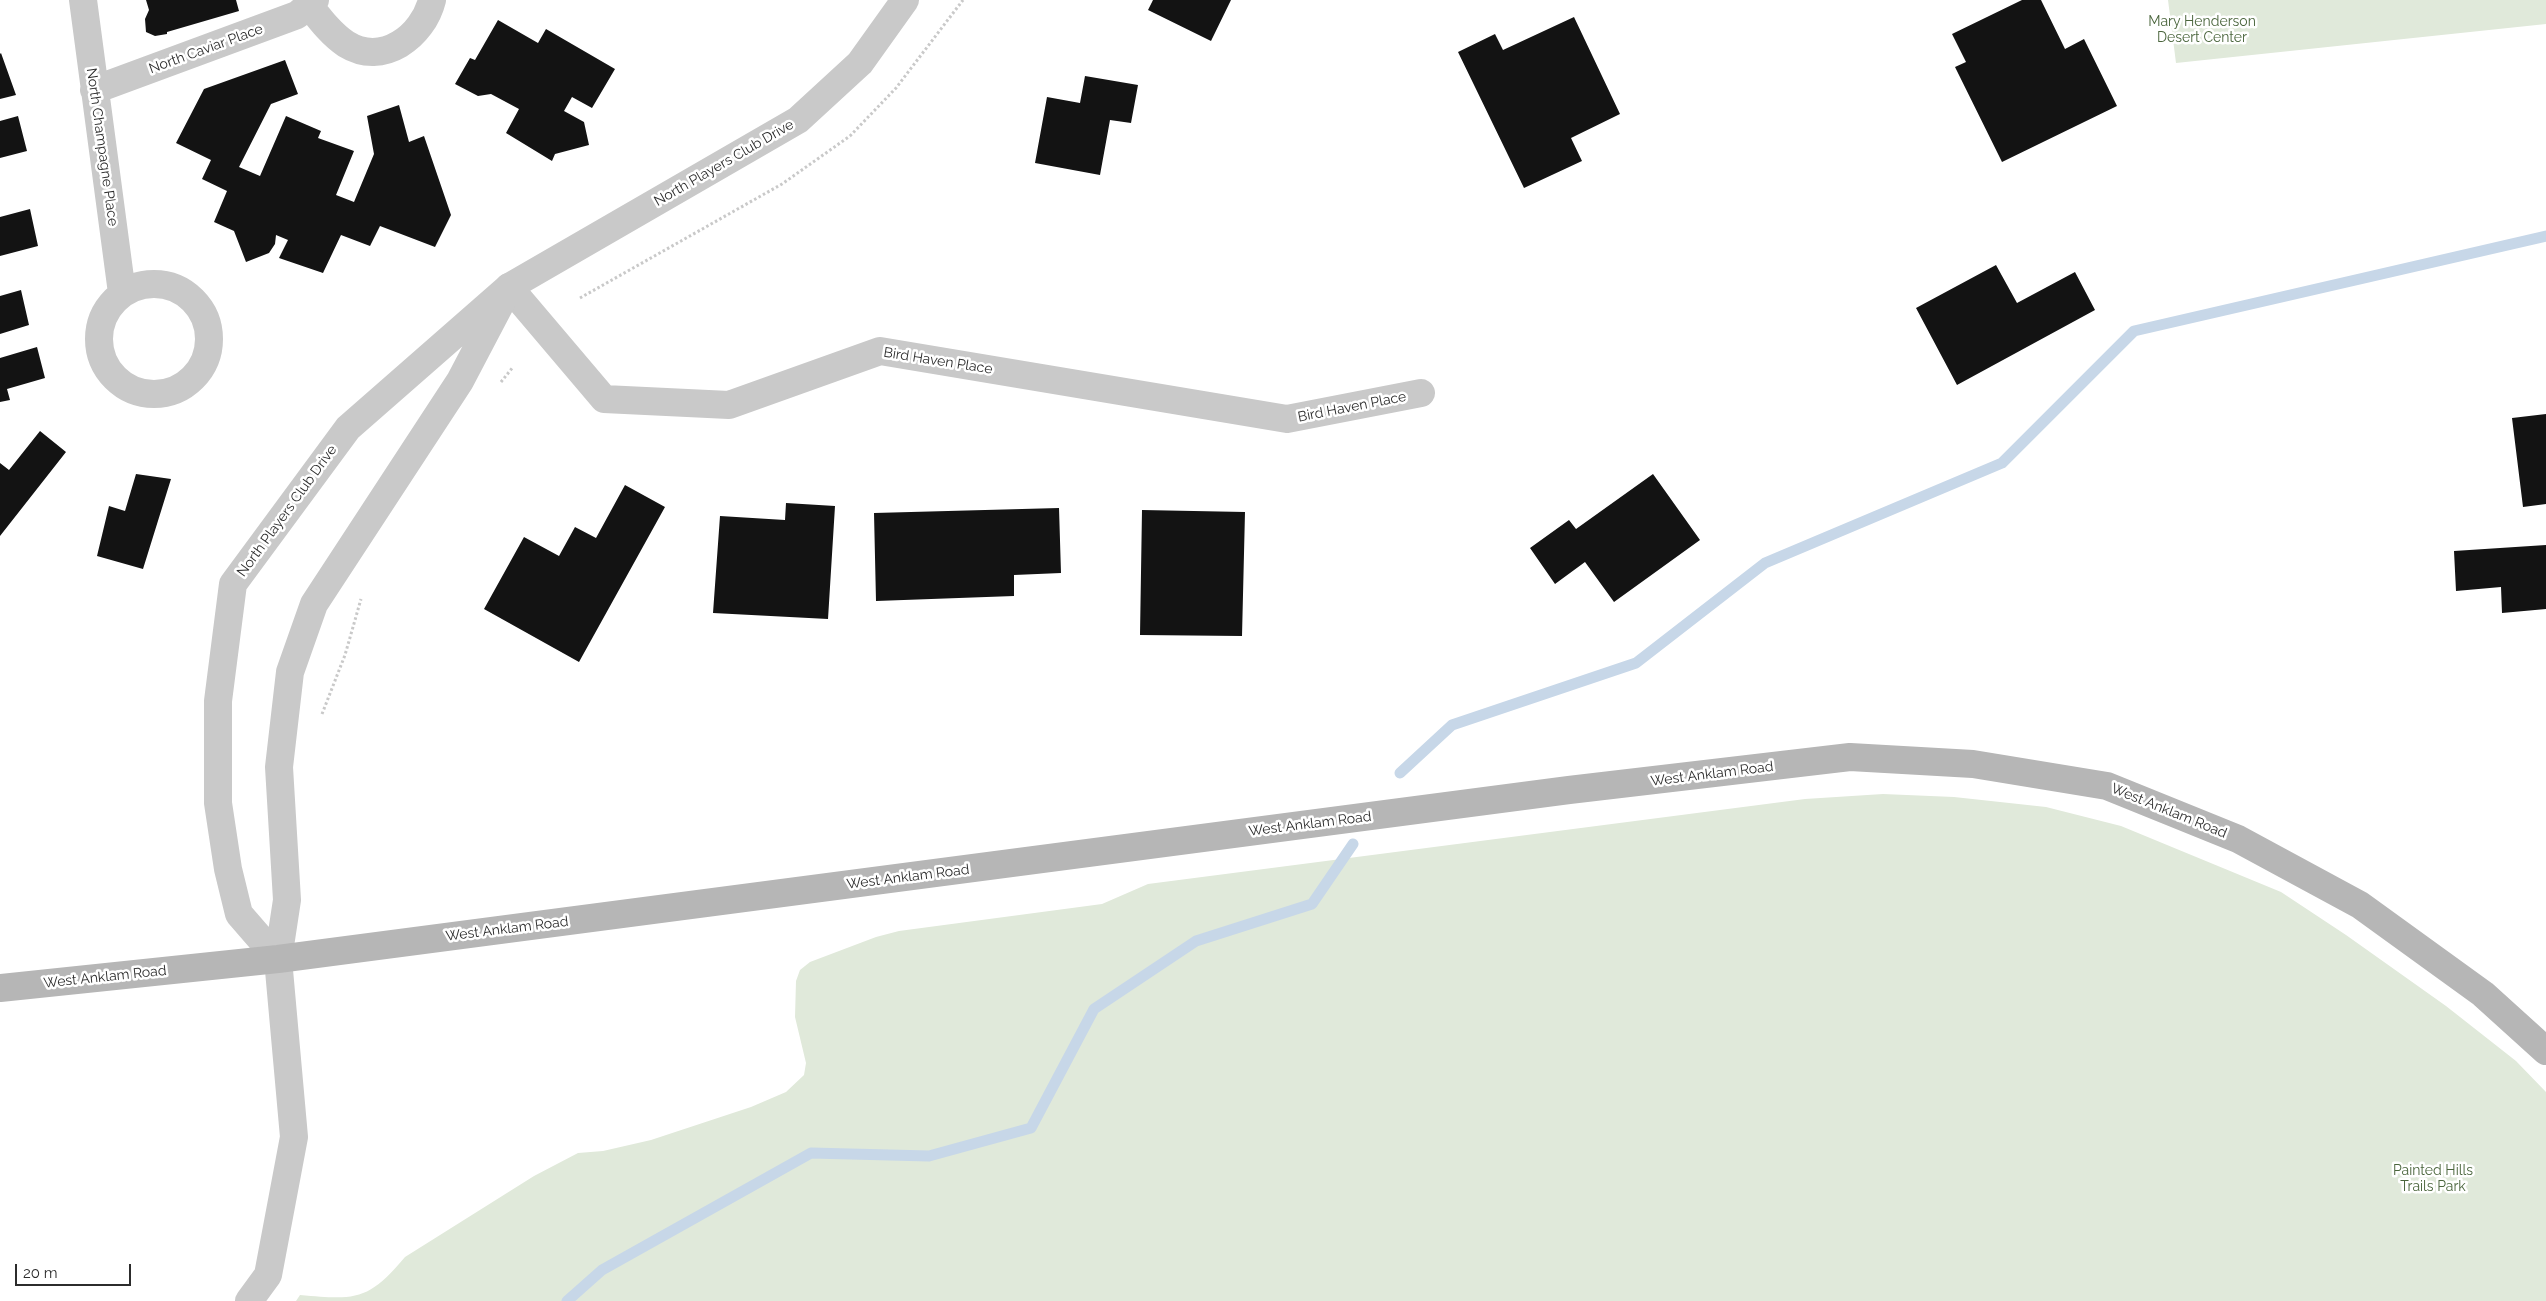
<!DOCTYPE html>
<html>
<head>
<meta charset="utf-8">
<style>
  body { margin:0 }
  #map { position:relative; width:2546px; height:1301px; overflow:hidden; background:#fff; font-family:Raleway,sans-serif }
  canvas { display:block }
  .scale { position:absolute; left:15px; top:1264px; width:116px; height:22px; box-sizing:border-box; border:2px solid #2c2c2c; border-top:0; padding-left:6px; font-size:15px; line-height:18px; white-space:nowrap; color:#2c2c2c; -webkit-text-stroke:4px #fff; paint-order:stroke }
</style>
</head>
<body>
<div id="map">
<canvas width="2546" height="1301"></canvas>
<div class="scale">20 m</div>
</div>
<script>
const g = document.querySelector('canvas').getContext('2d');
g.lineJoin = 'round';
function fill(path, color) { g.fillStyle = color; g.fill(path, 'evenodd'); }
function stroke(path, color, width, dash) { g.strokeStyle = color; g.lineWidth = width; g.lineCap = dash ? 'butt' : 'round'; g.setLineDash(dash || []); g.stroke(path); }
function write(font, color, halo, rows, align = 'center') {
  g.font = font + ' Raleway,sans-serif'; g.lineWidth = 5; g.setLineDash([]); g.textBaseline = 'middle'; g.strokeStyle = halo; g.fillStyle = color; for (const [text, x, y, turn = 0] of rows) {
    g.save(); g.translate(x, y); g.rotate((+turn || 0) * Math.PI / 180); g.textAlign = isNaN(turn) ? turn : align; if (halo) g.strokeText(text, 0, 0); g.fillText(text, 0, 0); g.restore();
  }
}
fill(new Path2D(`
  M2168,0h378v24l-370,39z
  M1883,794l71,3 92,10 75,19 160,66 65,43 100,71 70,55 30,31v209h-2250l4,-6c56,5 68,6 105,-38l129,-81 44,-23 25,-2 48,-11 100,-33 35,-15 18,-17 2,-12 -11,-46 1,-36 4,-11 10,-8 66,-25 23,-6 203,-27 46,-20 657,-85z`), '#e0e9da');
stroke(new Path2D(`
  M1400,773l52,-48 184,-62 129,-100 237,-100 132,-132 412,-95
  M567,1301l35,-31 209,-117 118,3 102,-28 63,-119 102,-68 116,-37 41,-60`), '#c7d7e8', 11);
fill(new Path2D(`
  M146,0h90l3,11 -72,21v2l-12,2 -9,-4 -1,-13 4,-9z
  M1153,0h78l-20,41 -63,-31z
  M2022,0h19l24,49 19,-10 33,67 -115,56 -47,-95 11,-5 -14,-28z
  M1574,17l46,97 -49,24 11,23 -58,27 -66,-136 37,-18 8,16z
  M498,20l40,23 8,-14 69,40 -23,39 -20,-11 -8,14 20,11 5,23 -34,9 -3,7 -46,-28 13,-24 -28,-15 -13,2 -23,-12 15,-26 5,2z
  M1,53l15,42 -16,4v-45z
  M285,60l13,34 -27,10 -32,63 21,9 26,-60 35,15 -3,7 36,13 -18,44 18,7 20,-48 -7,-38 32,-11 10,37 15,-6 27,79 -16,32 -55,-21 -10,20 -29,-11 -18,38 -44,-15 9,-18 -12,-5 -1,9 -6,9 -23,9 -12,-31 -20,-9 13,-31 -25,-12 9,-19 -35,-17 28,-54z
  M1085,76l53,9 -7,38 -21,-3 -10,55 -65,-12 12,-66 33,6z
  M18,116l9,35 -27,7v-37z
  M30,209l8,37 -38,10v-39z
  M1996,265l21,38 58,-31 20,38 -138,75 -41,-77z
  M21,290l8,35 -29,9v-38z
  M37,347l8,31 -38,11 3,11 -10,2v-44z
  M2546,414v90l-23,3 -11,-89z
  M40,431l26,21 -66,84v-73l9,7z
  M136,474l35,5 -28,90 -46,-13 12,-50 16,5z
  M1653,474l47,66 -86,62 -29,-40 -30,22 -25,-36 39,-28 7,9z
  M625,485l40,22 -86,155 -95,-53 40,-72 35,19 16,-29 21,11z
  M786,503l49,3 -7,113 -115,-6 7,-97 65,4z
  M1059,508l2,65 -47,2v21l-138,5 -2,-88z
  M1142,510l103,2 -3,124 -102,-1z
  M2546,545v64l-44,4 -1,-26 -45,4 -2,-40z`), '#131313');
stroke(new Path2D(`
  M580,298l202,-114 68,-48 46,-48 67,-88
  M501,382l12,-15
  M322,714l23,-59 16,-56`), '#c9c9c9', 3, [2.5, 2.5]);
stroke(new Path2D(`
  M83,0l39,293
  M309,5c11,14 22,29 37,39 37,23 77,-8 86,-44
  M94,90l203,-75 18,-15
  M99 339a55 55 0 1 1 110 0a55 55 0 1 1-110 0Z
  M509,287l95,112 125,6 151,-54 407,68 134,-26
  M249,1301l19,-26 26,-138 -16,-178`), '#c9c9c9', 28);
stroke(new Path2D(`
  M278,959l-39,-45 -11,-45 -10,-66v-102l15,-117 115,-156 161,-141 289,-167 62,-57 45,-63
  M278,959l9,-59 -8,-133 11,-95 24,-68 146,-223 42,-80`), '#c9c9c9', 28);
stroke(new Path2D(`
  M0,988l278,-29 1291,-169 281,-33 123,7 134,22 131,53 122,66 123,89 63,57`), '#b6b6b6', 28);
write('14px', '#4a653c', '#fff', [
  ["Mary Henderson",2202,22],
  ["Desert Center",2202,38],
  ["Painted Hills",2433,1171],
  ["Trails Park",2433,1187]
]);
write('14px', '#2c2c2c', '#fff', [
  ["North Caviar Place",206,49,-20],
  ["North Champagne Place",102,147,82],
  ["North Players Club Drive",724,163,-30],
  ["Bird Haven Place",938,361,9],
  ["Bird Haven Place",1352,407,-11],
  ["North Players Club Drive",287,511,-54],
  ["West Anklam Road",1712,774,-7],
  ["West Anklam Road",2169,811,22],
  ["West Anklam Road",1310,824,-7],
  ["West Anklam Road",908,877,-7],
  ["West Anklam Road",507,929,-7],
  ["West Anklam Road",105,977,-6]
]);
</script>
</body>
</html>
